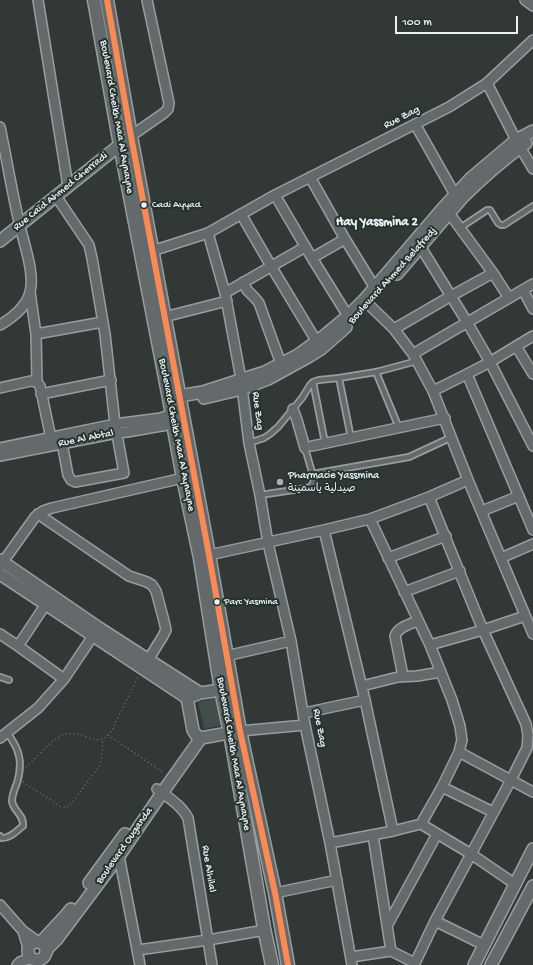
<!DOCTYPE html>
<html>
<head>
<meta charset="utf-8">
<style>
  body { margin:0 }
  #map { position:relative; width:533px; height:965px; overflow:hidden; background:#313835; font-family:"Gochi Hand",sans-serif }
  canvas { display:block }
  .scale { position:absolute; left:395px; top:16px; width:123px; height:18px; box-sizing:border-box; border:2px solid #e8f1f8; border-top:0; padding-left:5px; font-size:12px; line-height:14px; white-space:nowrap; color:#e8f1f8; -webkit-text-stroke:3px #26332d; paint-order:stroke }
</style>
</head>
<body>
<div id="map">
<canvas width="533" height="965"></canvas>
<div class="scale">100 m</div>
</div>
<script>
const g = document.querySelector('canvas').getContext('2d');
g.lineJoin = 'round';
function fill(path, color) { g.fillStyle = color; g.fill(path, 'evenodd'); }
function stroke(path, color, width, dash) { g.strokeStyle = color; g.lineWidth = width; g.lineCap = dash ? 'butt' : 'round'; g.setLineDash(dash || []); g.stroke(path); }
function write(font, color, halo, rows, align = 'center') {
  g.font = font + ' "Gochi Hand","Playpen Sans Arabic",sans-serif'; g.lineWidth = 4; g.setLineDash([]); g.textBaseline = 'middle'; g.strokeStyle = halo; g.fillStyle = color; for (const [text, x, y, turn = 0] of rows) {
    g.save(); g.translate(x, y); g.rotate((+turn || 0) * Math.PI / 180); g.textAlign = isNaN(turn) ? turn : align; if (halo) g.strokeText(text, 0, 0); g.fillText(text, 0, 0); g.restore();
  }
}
fill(new Path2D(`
  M218,698l6,27 -20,4 -6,-27z`), '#424e4b');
const service = new Path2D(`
  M460,228l27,-18h3l8,13 3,2h3l29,-19
  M376,372l23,56
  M339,378l12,60
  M313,382l12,61
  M249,443l15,-5 6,-4 8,-7 24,-29 8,-13 3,-3 6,-2 20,-2 37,-6 41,-11
  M312,474l97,-17 43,-20
  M260,495l47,-7 5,-2 2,-7 -9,-31 2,-1
  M0,677l9,3
  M0,836l2,2c9,0 14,-7 21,-12 1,-12 -10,-15 -11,-25 0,-6 3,-13 5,-18 6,-20 3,-34 -10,-50`);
const minor = new Path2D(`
  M38,0l30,186
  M525,0l8,6
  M487,83l29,57 17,29
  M415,124l43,76
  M0,127c7,33 12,66 20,99 4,18 15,48 10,66 -3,14 -18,26 -30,33
  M131,136l33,-23 4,-4 1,-6 -22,-103
  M310,177l35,62 30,49
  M275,195l37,63 36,58
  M56,196l33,49 3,13 13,76 10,90 9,49 -49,9 -4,-2 -3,-5 -6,-32
  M241,214l30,52 49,81
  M417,241l50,81 23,40 43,84
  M152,251l56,-18
  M312,258l33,-19
  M493,273l16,25
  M243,282l4,8 8,8 4,5 22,61
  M523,290l10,19
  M30,292l6,42 1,48
  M225,293l80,-46
  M364,300l30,29 19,25 20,37 35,89 65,154
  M164,317l63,-16
  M394,329l57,-33 42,-23 -44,-60
  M36,334l67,-12
  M516,346l17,28
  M413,354l120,-70
  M467,374l66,156
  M0,388l31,-7 6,1 3,4 12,57
  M433,391l34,-17 23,-12 43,-26
  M41,394l70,-14
  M293,409l4,11 8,28
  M312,446l133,-28
  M0,448l115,-24 46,-6 11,-4
  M0,456l117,-23 10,-1 46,-8
  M482,511l37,-15
  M38,514l91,62 18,6 5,3 4,6 8,30 2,9 -3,6 -18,29
  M324,530l41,170 28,131
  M209,555l115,-25 46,-11 59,-22 39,-17
  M388,558l58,-22
  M501,558l32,-14
  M0,566l35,-49 8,-6 9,-3 131,-30
  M404,592l56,-21
  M0,634l18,12 46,33
  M430,645l53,-15 42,-14
  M18,646l28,-42
  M226,656l65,-15
  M403,676l-8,-40c3,-9 15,-12 23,-15
  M362,686l36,-9 19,-1 24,-4
  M304,713l61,-13
  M240,731l65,-6
  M0,738l38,-30 26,-29 33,-49
  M459,752l74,40
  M442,787l51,25
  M157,789c12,9 24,16 31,29l24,147
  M421,824l50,30 44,30
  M373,835l18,116 24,12 20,-42 76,-141 16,-32 1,-13 -2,-11 -43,-94 -54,-133
  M330,843l63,-12 28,-7 21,-37 17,-35 3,-12 -2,-14 -8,-26 -22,-55 -60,-126
  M118,852l1,4 21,109
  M275,893l62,-13
  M0,905l23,26 14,10
  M435,921l49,24
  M387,926l50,-92
  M23,931l5,17
  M138,950l70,-10 57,-10
  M351,957l40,-6
  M17,965l3,-3 11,-4
  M352,965l-22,-122 -25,-118 -14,-84 -23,-98 -8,-48 -11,-52 -8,-64 -16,-86 -17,-60 67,-38 174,-88 38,-24 46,-43`);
const tertiary = new Path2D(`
  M0,241l126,-101
  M397,274l66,-77c19,-19 41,-38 63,-54
  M179,396l24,-4 62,-20 33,-17 26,-19 24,-20 16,-16 79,-92 28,-30 45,-38 17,-9
  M204,398l38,-9 26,-10 40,-22 13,-8 25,-22
  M0,560l99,68 101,65
  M0,574l187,124
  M229,687l-8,3 -21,3 -13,5 6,32 3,5 5,3 38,-7
  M89,883l36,-49
  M28 951a9 9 0 1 1 18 0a9 9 0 1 1-18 0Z
  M41,942l25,-27 5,-6
  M46,952l2,-4 9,-9 62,-83 43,-63 39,-55
  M474,965l59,-116
  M491,965l42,-79`);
const secondary = new Path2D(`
  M94,0l26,145 52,269 1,10 10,54 17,80 21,132 9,43 34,195 8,37
  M107,0l24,136 78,419 31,176 35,162 13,72`);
stroke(service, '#989d9e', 8);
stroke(minor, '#989d9e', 12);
stroke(tertiary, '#989d9e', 14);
stroke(secondary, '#989d9e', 15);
stroke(new Path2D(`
  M108,735l56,38
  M26,767c12,-10 23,-26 37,-32 14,-6 29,8 40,4 4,-2 7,-6 9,-9l26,-53
  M23,782l37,24 6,2 6,-5 28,-38 2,-10 1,-16`), '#6d7170', 1.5, [1, 3]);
stroke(service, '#646a6b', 4.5);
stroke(minor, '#646a6b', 9);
stroke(tertiary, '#646a6b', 11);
stroke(secondary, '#646a6b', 12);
stroke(new Path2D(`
  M107,0l24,136 78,419 31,176 35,162 13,72`), '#f98a56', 6);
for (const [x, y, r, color] of [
  [144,205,3.5,"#e8f1f8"],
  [280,482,4,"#a8b0b4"],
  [217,602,3.5,"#e8f1f8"]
]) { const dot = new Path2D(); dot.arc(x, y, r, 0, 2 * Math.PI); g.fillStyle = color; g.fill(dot); stroke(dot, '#26332d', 1.5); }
write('10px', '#e8f1f8', '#26332d', [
  ["Cadi Ayyad",152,205],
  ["Parc Yasmina",224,602]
], 'left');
write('11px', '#e8f1f8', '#26332d', [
  ["Boulevard Cheikh Maa Al Aynayne",116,117,80],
  ["Rue Zag",402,118,-27],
  ["Rue Caïd Ahmed Cherradi",61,192,-39],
  ["Boulevard Ahmed Belafredj",393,276,-48],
  ["Rue Zag",257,411,83],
  ["Boulevard Cheikh Maa Al Aynayne",176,435,79],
  ["Rue Al Abtal",86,439,-11],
  ["Rue Zag",319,728,79],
  ["Boulevard Cheikh Maa Al Aynayne",233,754,80],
  ["Boulevard Ouganda",125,846,-55],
  ["Rue Alhilal",208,869,81]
]);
write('11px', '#e8f1f8', '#26332d', [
  ["Pharmacie Yassmina",288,476],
  ["صيدلية ياسمينة",288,489]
], 'left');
write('bold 13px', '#e8f1f8', '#26332d', [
  ["Hay Yassmina 2",377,223]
]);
</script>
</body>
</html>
